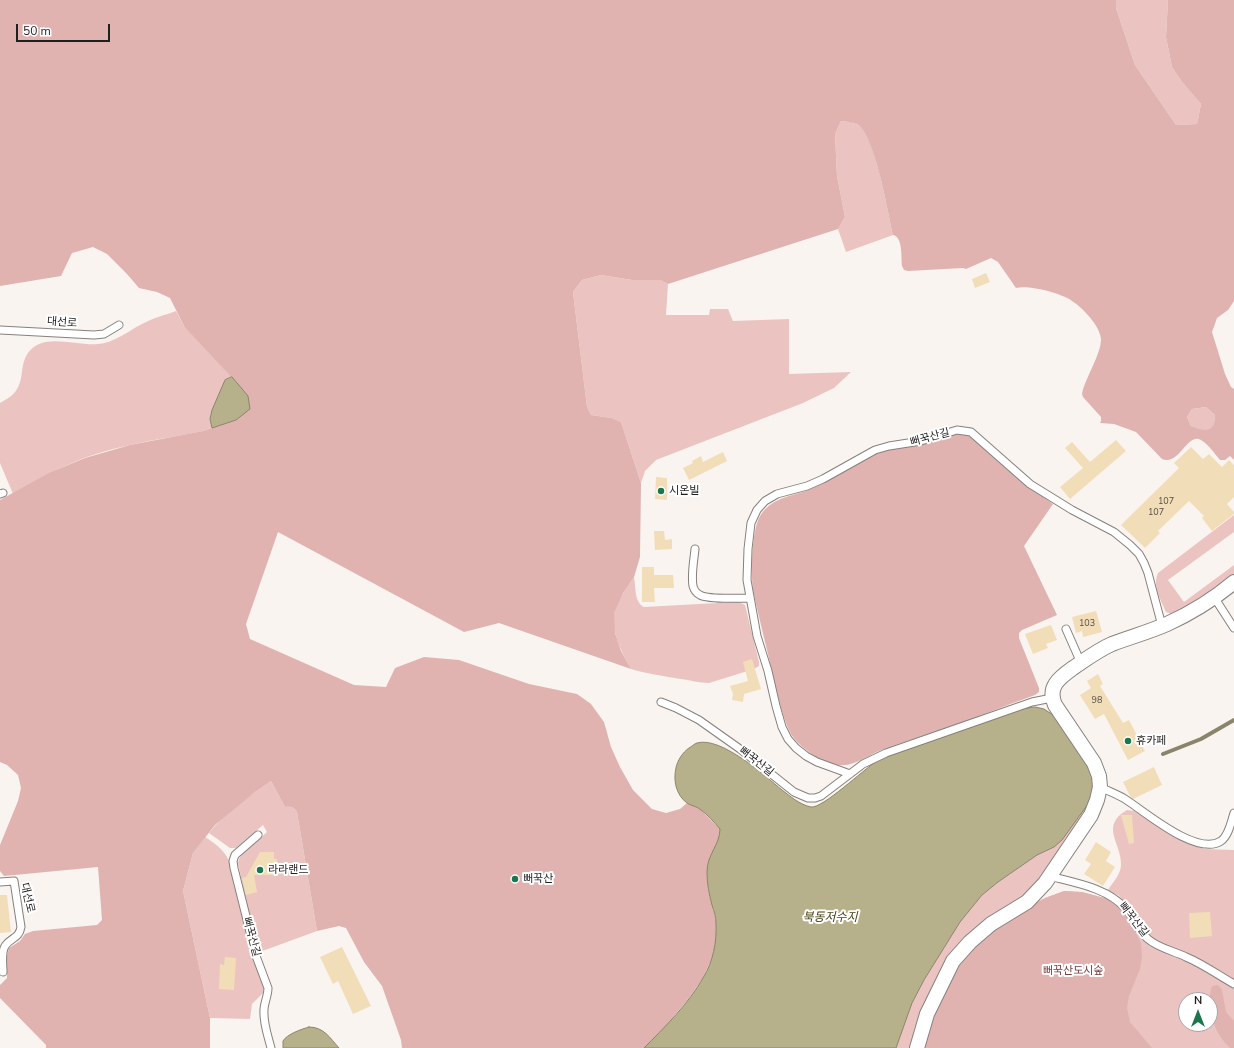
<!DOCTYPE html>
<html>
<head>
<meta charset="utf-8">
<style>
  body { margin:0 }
  #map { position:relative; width:1234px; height:1048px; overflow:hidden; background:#f9f4ef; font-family:"Nunito Sans",sans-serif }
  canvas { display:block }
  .north { position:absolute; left:1178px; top:992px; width:40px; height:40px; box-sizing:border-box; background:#fff; border:1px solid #a6a5a5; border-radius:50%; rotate:0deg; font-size:11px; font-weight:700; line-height:16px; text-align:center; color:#211f1e }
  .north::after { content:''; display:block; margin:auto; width:14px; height:18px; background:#19774d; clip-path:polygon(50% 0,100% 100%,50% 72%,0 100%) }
  .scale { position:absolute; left:16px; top:24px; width:94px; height:18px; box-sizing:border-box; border:2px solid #211f1e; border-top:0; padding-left:5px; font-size:12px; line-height:14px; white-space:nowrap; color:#211f1e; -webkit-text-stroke:3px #fff; paint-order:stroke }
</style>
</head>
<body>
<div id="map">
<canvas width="1234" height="1048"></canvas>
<div class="north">N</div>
<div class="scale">50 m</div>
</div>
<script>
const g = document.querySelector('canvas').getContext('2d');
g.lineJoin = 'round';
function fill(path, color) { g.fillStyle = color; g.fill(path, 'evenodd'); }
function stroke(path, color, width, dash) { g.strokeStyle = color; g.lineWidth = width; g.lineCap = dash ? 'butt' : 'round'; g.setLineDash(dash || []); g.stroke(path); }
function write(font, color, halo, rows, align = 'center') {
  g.font = font + ' "Nunito Sans","Noto Sans KR",sans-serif'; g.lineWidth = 4; g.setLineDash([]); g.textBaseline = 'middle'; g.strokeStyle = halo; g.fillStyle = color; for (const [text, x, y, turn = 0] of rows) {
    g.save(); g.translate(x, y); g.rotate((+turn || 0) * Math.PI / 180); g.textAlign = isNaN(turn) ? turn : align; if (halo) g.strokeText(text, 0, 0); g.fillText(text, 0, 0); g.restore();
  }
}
fill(new Path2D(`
  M1116,0h52l-2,37 6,30 10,15 19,22 -4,20 -21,1 -41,-60 -19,-57z
  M841,121c4,1 12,0 16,3 18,10 31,89 36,111l-47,17 -8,-23 7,-12 -8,-41 -2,-42z
  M601,275l31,5h28l8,4 -2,31h43l1,-6h18l5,12 56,-2v55l62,-2 -17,16 -31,15 -147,57 -11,11 -4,12 -20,-61 -9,-4 -21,-3 -4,-8 -14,-115 9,-12z
  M176,311l9,17 47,49 -7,3 -15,39 2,9 -9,3c-39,8 -81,13 -119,27 -25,10 -48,23 -71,36l-13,-31v-60c5,-3 11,-6 15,-11 12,-14 1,-35 22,-47 16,-9 44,1 61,-1 16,-1 30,-13 44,-20 11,-6 23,-9 34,-13z
  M1206,407l9,8c0,19 -10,17 -24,11l-4,-9 5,-8z
  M1234,515v17l-66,48 16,22 50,-37v10l-9,8 -48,30 -6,1 -5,-2c-5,-12 -14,-26 -8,-39z
  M634,577c2,10 0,25 10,30l92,-5 5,1 4,2 14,57v4l-5,3 -45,14c-10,0 -19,-3 -28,-4 -17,-3 -34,-5 -50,-10 -9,-16 -20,-37 -17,-56 3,-13 13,-26 20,-36z
  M271,781l14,26c6,-1 9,0 12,5l20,119 -60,22 -19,-90c3,-14 20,-22 29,-31l-4,-7 -27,23h-6l-21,-15c15,-19 42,-39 62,-52z
  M1092,795l-3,18 -175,235h-18l16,-45 12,-23 36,-58 22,-27 16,-13 39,-27 17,-8z
  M1127,810l7,1 31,20 39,18 30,1v198h-313l124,-150 19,-7 18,1 26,7 16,2 -6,-6 -10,-5c5,-8 13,-16 13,-25 1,-21 -22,-39 6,-55zM1186,1000h24v24h-24z
  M205,837c11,7 19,13 24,24l23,93 13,37 -13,13 -2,15 -40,-1 -27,-127 10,-38z`), '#ebc4c1');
fill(new Path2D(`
  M0,0h1116v8l19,57 41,60 21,-1 4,-20 -19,-22 -10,-15 -6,-30 2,-37h66v301l-6,9 -11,8 -5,14 13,42 6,13 3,2v71l-4,-4 -5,4h-5c-5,-6 -12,-16 -19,-20 -14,-8 -21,26 -39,19l-26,-27 -22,-8 -14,-1 1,-2v-4l-18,-20 -1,-3c3,-16 19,-39 19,-55 -1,-13 -18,-31 -29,-38 -11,-8 -43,-16 -56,-13l-18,-26 -7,-4 -25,11 -3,-1 -55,3 -4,-1 -2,-4c-1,-9 1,-29 -9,-31 -5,-22 -18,-100 -36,-111 -4,-2 -11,-2 -16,-3l-6,13 2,42 8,41 -7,12 -170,55 -8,-4h-28l-31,-5 -19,5 -9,12 14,115 4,8 21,3 9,4 20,61 -1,74 -6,20 -11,16 -9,20 1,20 6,18 10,18 -132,-46 -35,9 -186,-100 -32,92 4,15 104,46 32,2 9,-19 29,-11 35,3 70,24 48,10 14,10 13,18 7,25 9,20 13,23 19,19 14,4 14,-4 7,-6 12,5 21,21v7l-3,8 -9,44 8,33v20l-3,15 -10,22 -13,19 -26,31 -20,20h-242l-1,-8 -19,-54 -18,-24 -18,-34 -7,-2 -22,5 -20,-119c-3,-5 -6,-6 -12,-5l-14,-26 -16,11 -40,33 -22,28 -10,38 27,127v30h-164v-3l-46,-47v-13l7,-7v-22l2,-8 11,-7 5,-7 8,-3 64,-6 5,-5 -4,-53 -94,9 -4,-5v-26l18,-44 3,-13 -3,-13 -11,-10 -7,-3v-262l49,-27 36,-15 45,-13 73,-14 33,-11 2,-36 -53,-56 -15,-30 -13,-6 -18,-4 -12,-14 -20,-20 -14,-7 -21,6 -11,23 -61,10zM1206,407l9,8c0,18 -10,17 -24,11l-4,-9 5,-8z
  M958,433l8,1 6,3 46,42 35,25 -29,42 33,69 -35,15 -3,3v5l20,50v4l-4,3c-31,11 -62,24 -94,35 -19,6 -38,12 -57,19 -15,5 -29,18 -45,16 -16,-1 -40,-18 -48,-31 -9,-17 -13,-39 -18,-58 -6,-28 -14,-57 -20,-86 -2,-18 -2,-63 9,-77 12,-16 31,-17 49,-24 25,-10 48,-30 73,-38 10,-3 20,-3 30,-5 15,-4 29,-9 44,-13z
  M1064,891l18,1 26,7 10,6 17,26 6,12 1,13 -2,13 -11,27 -2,12 3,14 22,26h-231l11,-36 24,-49 18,-19 57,-39 14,-7z
  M1218,985l4,5 4,22 8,9v27h-4c-12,-12 -18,-24 -19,-40 -1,-9 -2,-14 1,-22z`), '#e0b3b1');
const water = new Path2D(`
  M232,377l16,19 2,13 -14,11 -24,8 -2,-9 2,-9 13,-30z
  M1035,707l9,2 9,6 33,46 6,13 2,11 -2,10 -4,9 -26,36 -8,7 -17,8 -39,27 -16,13 -22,27 -36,58 -12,23 -16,45h-252c19,-19 46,-46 59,-70 10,-16 14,-36 13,-55 0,-6 -2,-12 -4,-18 -3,-11 -5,-22 -5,-33 0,-18 13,-27 13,-43 -6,-7 -12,-14 -19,-19 -4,-4 -10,-4 -14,-7 -11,-8 -14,-23 -11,-35 1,-7 7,-16 13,-20 2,-1 5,-4 8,-5 24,-7 68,33 85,47 8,6 18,15 29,17 11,2 53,-38 66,-46 5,-3 11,-5 17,-7l128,-45z
  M309,1027c15,0 21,11 30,21h-56c0,-1 0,-5 0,-7 4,-7 19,-12 26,-14z`);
fill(water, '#b7b18b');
stroke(water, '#8a856a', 1);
stroke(new Path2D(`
  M1163,754l38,-15 33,-19`), '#8a856a', 4);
fill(new Path2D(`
  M986,273l4,9 -15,6 -3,-9z
  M1116,440l10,11 -56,48 -10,-12 23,-19 -18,-20 7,-6 18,20z
  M1191,447l12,12 6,-5 13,13 7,-7 5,5v32l-7,7 7,8v2l-22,17 -10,-13 2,-2 -15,-15 -31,30 2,2 -15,15 -24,-23 58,-57 -5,-5z
  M723,452l4,9 -38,19 -6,-12 10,-5 -1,-2 9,-5 2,6z
  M656,477l11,1v22l-12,-1z
  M654,531h10l1,9 7,-1v10l-17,1z
  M642,567h12v8h19l1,13h-20l1,14h-13z
  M1096,611l6,21 -19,5 -1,-6 -6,2 -4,-16z
  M1051,625l6,15 -11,4 2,4 -15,6 -8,-20z
  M752,659l9,30 -17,5 -1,8 -11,-2 1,-6 -3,-8 18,-5 -5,-19z
  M1098,674l5,10 -3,2 23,37 6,-3 16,31 -17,9 -24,-46 -9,5 -15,-24 11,-7 -4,-7z
  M1154,767l8,18 -29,14 -3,-3 -7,-14z
  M1121,815h11l2,28 -5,1z
  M1096,842l15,10 -5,9 9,6 -12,19 -19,-12 7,-10 -6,-4z
  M260,852h14v7h3v16h-23l3,17 -11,3 -4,-17 4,-1z
  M0,895h7l4,37 -11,1z
  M1210,912l2,24 -22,2 -1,-25z
  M342,947l29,59 -18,8 -15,-33 -5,3 -13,-27z
  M225,957l11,1 -2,32 -15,-1 1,-25 4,1z`), '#f2ddb9');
const service = new Path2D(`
  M0,330l94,5 10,-1 15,-9
  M0,494l3,-1
  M695,549c-1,11 -4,25 -2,37 1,4 3,7 7,9 9,5 38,3 49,3
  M1214,597l20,31
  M1066,629l15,34
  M661,702l15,6 23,12 41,29 54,43 14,6h7l6,-2 42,-32 23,-11 146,-51 20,-4
  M850,774l-33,-12 -11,-6 -10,-8 -8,-9 -6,-12 -6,-21 -8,-35 -11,-35 -10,-56 1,-31 3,-26 6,-13 8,-9 12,-7 30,-8 16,-7 52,-29 14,-4 32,-5 36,-11 14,2 59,52 42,26 42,22 16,13 9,9 5,9 4,10 14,53
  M1100,787c8,4 17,7 25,12 19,12 72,58 96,42 8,-6 10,-19 13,-28
  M258,835l-23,20 -2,6 1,7 22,88 12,32c0,8 -4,15 -4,22 -1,13 4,26 7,38
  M1049,876c27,7 59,12 77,33 8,9 12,22 22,30 10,9 26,12 38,18 17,7 32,18 48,27
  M0,882l14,-1 7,46c-2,12 -10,10 -16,19 -4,7 -2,18 -2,26`);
const minor = new Path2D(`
  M917,1048l10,-34 26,-53 17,-19 21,-18 36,-22 18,-19 46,-68 6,-15 3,-13 -1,-11 -5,-13 -39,-58c-8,-18 4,-27 18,-37 12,-8 25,-18 39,-24 18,-7 37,-12 55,-20 24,-11 47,-25 67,-42`);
stroke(service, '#86817d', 9);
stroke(minor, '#86817d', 16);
stroke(service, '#fff', 7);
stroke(minor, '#fff', 14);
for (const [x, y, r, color] of [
  [661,491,4,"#19774d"],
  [1128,741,4,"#19774d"],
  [260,870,4,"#19774d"],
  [515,879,4,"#19774d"]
]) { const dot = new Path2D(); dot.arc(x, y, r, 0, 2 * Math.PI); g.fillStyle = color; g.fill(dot); stroke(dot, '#fff', 1.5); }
write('9px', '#554e45', null, [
  ["107",1166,502],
  ["107",1156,513],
  ["103",1087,624],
  ["98",1097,701]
]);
write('11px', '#211f1e', '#fff', [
  ["대선로",62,323,4],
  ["뻐꾹산길",930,438,-15],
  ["뻐꾹산길",756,762,38],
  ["대선로",27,898,77],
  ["뻐꾹산길",1133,920,52],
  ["뻐꾹산길",251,937,75]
]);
write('11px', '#211f1e', '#fff', [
  ["시온빌",669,491],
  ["휴카페",1136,741],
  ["라라랜드",268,870],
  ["뻐꾹산",523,879]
], 'left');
write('11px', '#773c3b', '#fff', [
  ["뻐꾹산도시숲",1073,971]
]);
write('italic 12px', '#484112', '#fff', [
  ["북동저수지",830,918]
]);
</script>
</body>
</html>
